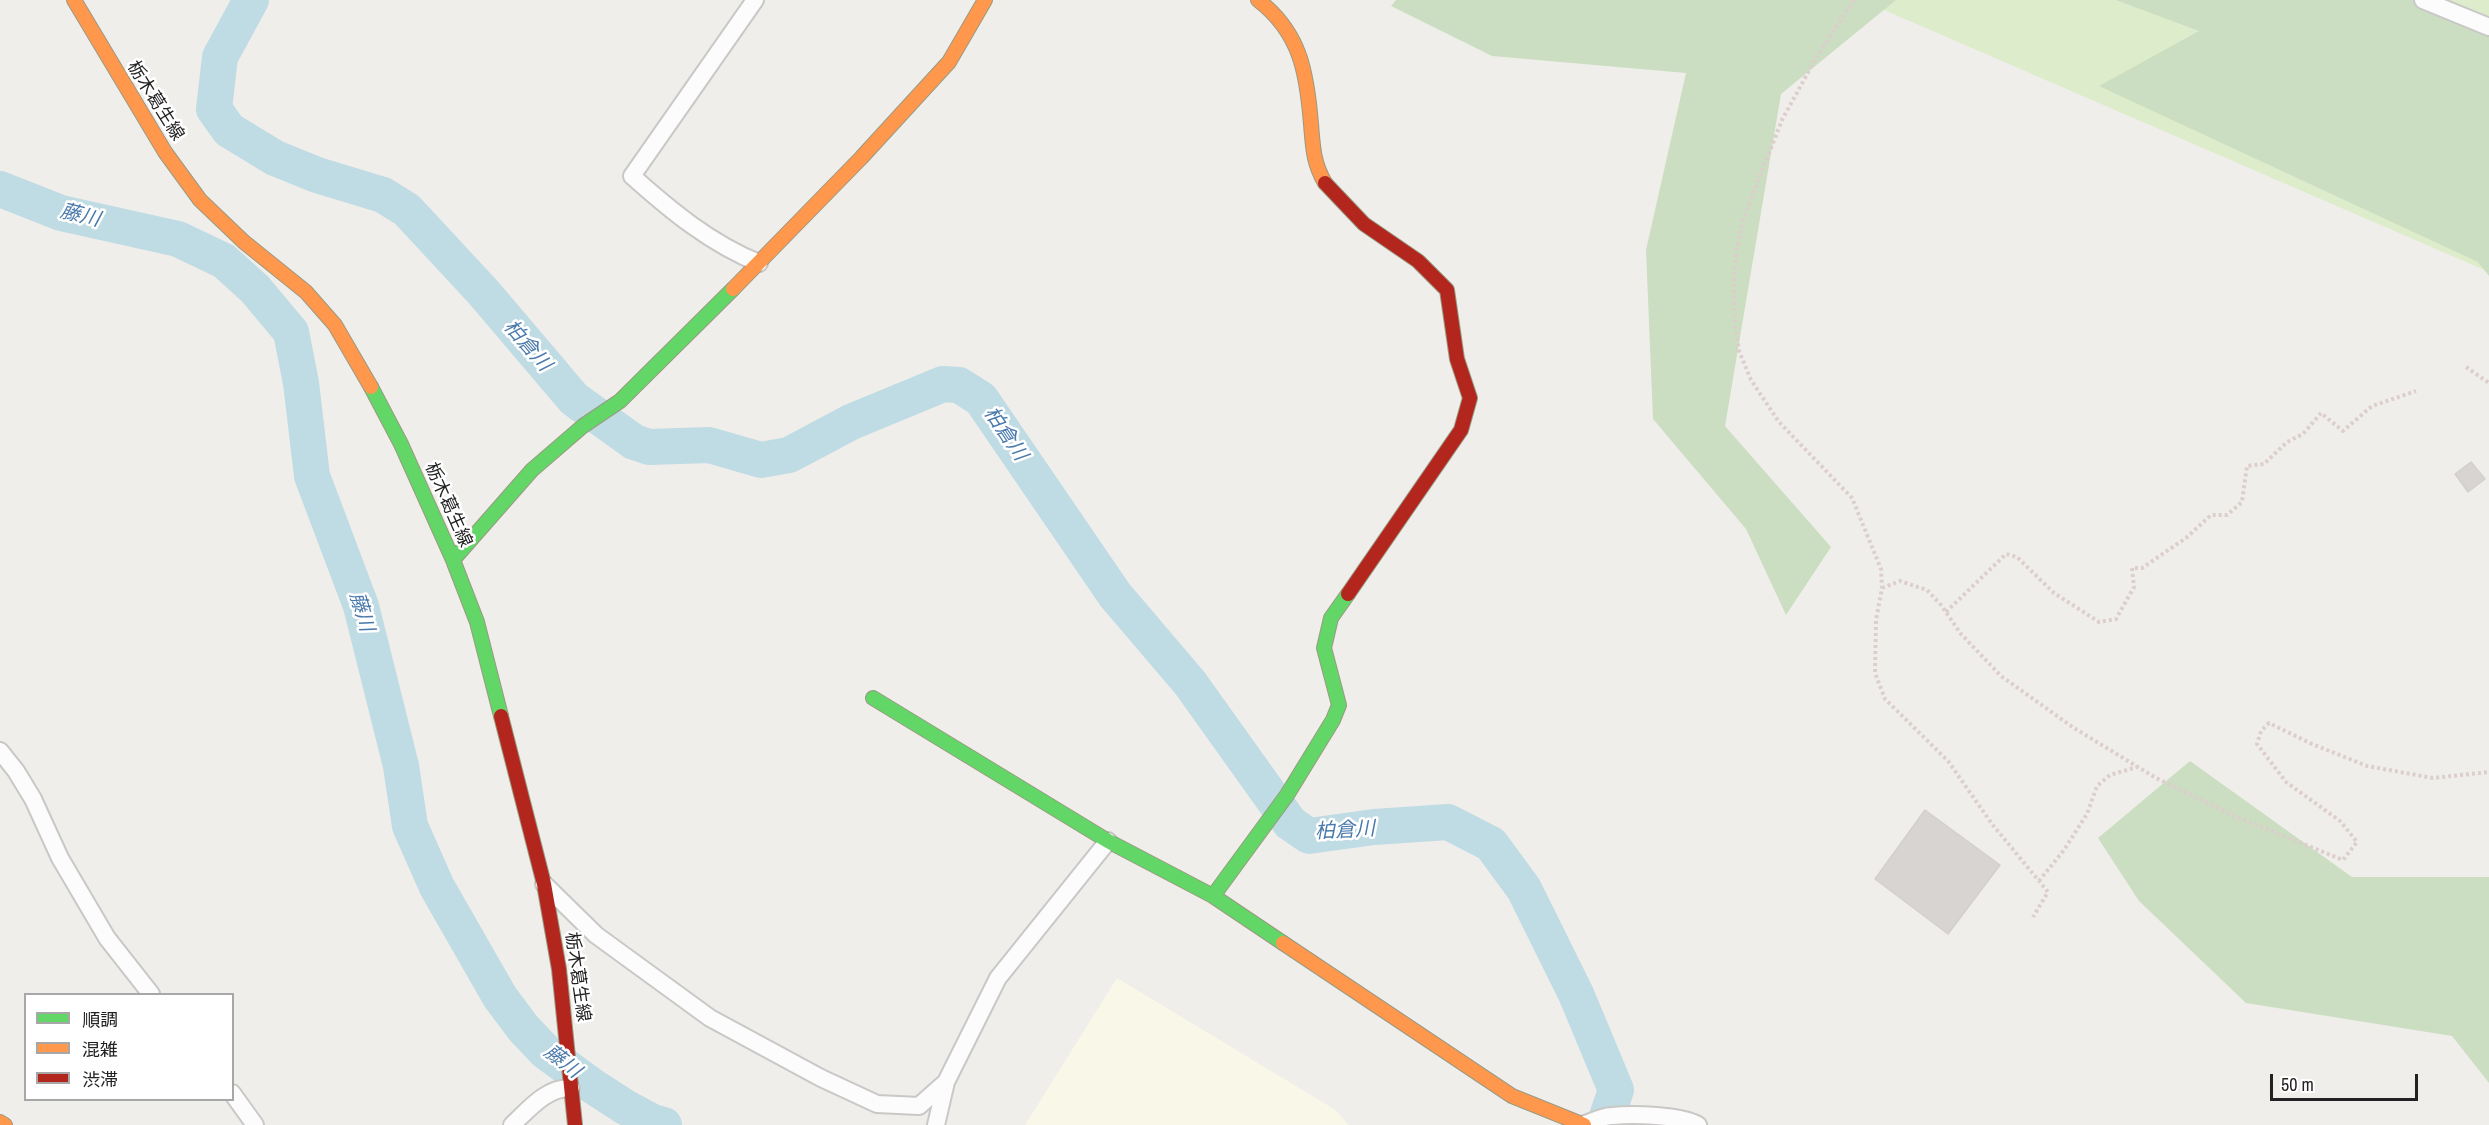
<!DOCTYPE html>
<html>
<head>
<meta charset="utf-8">
<style>
  body { margin:0 }
  #map { position:relative; width:2489px; height:1125px; overflow:hidden; background:#f0eeeb; font-family:"Archivo Narrow","Noto Sans JP",sans-serif }
  canvas { display:block }
  .legend { position:absolute; left:24px; top:993px; width:210px; height:108px; box-sizing:border-box; background:#fff; border:2px solid #a7a7a7; margin:0; padding:8px 10px; list-style:none; font-size:18px; color:#222 }
  .legend li { display:flex; align-items:center; gap:12px; height:30px }
  .legend b { width:30px; border:2px solid #a7a7a7 }
  .scale { position:absolute; left:2270px; top:1074px; width:148px; height:27px; box-sizing:border-box; border:3px solid #222; border-top:0; padding-left:8px; font-size:18px; line-height:21px; white-space:nowrap; color:#222; -webkit-text-stroke:4px #fff; paint-order:stroke }
</style>
</head>
<body>
<div id="map">
<canvas width="2489" height="1125"></canvas>
<ul class="legend">
<li><b style="height:8px;background:#63d668"></b>順調</li>
<li><b style="height:8px;background:#ff974d"></b>混雑</li>
<li><b style="height:8px;background:#b3261e"></b>渋滞</li>
</ul>
<div class="scale">50 m</div>
</div>
<script>
const g = document.querySelector('canvas').getContext('2d');
g.lineJoin = 'round';
function fill(path, color) { g.fillStyle = color; g.fill(path, 'evenodd'); }
function stroke(path, color, width, dash) { g.strokeStyle = color; g.lineWidth = width; g.lineCap = dash ? 'butt' : 'round'; g.setLineDash(dash || []); g.stroke(path); }
function write(font, color, halo, rows, align = 'center') {
  g.font = font + ' "Archivo Narrow","Noto Sans JP",sans-serif'; g.lineWidth = 5; g.setLineDash([]); g.textBaseline = 'middle'; g.strokeStyle = halo; g.fillStyle = color; for (const [text, x, y, turn = 0] of rows) {
    g.save(); g.translate(x, y); g.rotate((+turn || 0) * Math.PI / 180); g.textAlign = isNaN(turn) ? turn : align; if (halo) g.strokeText(text, 0, 0); g.fillText(text, 0, 0); g.restore();
  }
}
fill(new Path2D(`
  M1117,978l217,131 15,16h-324z`), '#f8f7e8');
fill(new Path2D(`
  M1861,0h628v272z`), '#ddeccb');
fill(new Path2D(`
  M1396,0h500l-115,94 -56,332 106,121 -45,68 -40,-86 -93,-110 -7,-169 40,-177 -194,-17 -101,-50z
  M2116,0h300l73,36v240l-11,-14 -379,-176 100,-55z
  M2190,761l162,116h137v206l-37,-47 -206,-33 -107,-102 -41,-63z`), '#cbdec1');
stroke(new Path2D(`
  M251,0l-31,57 -6,52 15,21 46,28 42,17 66,20 24,15 77,83 90,106 60,43 15,5 60,-2 52,15 28,-5 62,-33 92,-38 16,1 22,14 134,196 75,88 100,140 19,13 65,-9 74,-5 43,22 33,45 52,105 40,96 -12,35
  M0,189l61,24 117,26 46,22 31,28 36,43 10,51 11,93 49,130 40,160 9,60 27,61 63,110 24,32 22,23 45,33 34,22 28,15 11,3`), '#bfdbe3', 36);
const building = new Path2D(`
  M2471,462l14,17 -17,13 -13,-18z
  M1925,810l75,55 -52,69 -73,-55z`);
fill(building, '#d7d4d2');
stroke(building, '#d3d0cc', 1.5);
const street = new Path2D(`
  M755,0l-123,176c38,34 79,68 127,87
  M2423,0l66,27
  M0,751l16,20 17,28 27,59 47,80 44,56
  M544,884l52,51 114,83 111,60 56,26 42,2 27,-24
  M232,1093l23,32
  M1585,1124c9,-3 18,-8 27,-8 22,-2 68,-1 86,9
  M512,1125c17,-16 35,-38 59,-37
  M936,1125l10,-43 52,-104 110,-137`);
const fast = new Path2D(`
  M371,387l30,57 52,116 24,62 24,94
  M453,560l79,-90 51,-44 37,-25 113,-112
  M873,698l235,143 105,55 70,47
  M1213,896l74,-101 46,-75 6,-15 -15,-57 7,-30 17,-24`);
const slow = new Path2D(`
  M74,0l91,152 35,48 44,42 62,50 29,33 36,62
  M1258,0c43,33 49,74 53,124 2,23 2,38 14,59
  M733,289l128,-131 88,-96 36,-62
  M1283,943l229,153 72,29
  M0,1122l5,3`);
const jam = new Path2D(`
  M1325,183l39,41 54,37 29,29 10,69 13,39 -9,32 -113,164
  M501,716l43,168 15,85 16,156`);
stroke(street, '#c9c8c7', 20);
stroke(fast, '#999a82', 16);
stroke(slow, '#999a82', 16);
stroke(jam, '#999a82', 16);
stroke(new Path2D(`
  M1854,0l-37,56 -35,64 -38,97 -8,36 -2,33 1,37 4,28 12,29 28,42 73,76 29,71 1,19 -6,32 -1,53 10,26 63,62 44,63 56,68 -15,25
  M2466,367l23,16
  M1882,588l18,-7 27,9 14,15 20,29 40,42 73,52 82,50 81,39 106,43 14,-18 -17,-21 -54,-39 -29,-38 4,-13 8,-8 43,21 55,22 66,12 56,-6
  M1946,612l60,-58 11,3 37,36 45,29 17,-3 18,-32 -2,-19h10l44,-30 25,-23h16l15,-13 5,-36 17,-2 23,-22 16,-8 18,-21 22,18 29,-25 44,-15
  M2039,881l25,-31 23,-36 10,-28 13,-11 27,-8`), '#dccecd', 4, [3, 3]);
stroke(street, '#fdfcfc', 16);
stroke(fast, '#63d668', 14);
stroke(slow, '#ff974d', 14);
stroke(jam, '#b3261e', 14);
write('18px', '#222', '#fff', [
  ["栃木葛生線",155,101,58],
  ["栃木葛生線",448,505,66],
  ["栃木葛生線",577,977,82]
]);
write('italic 20px', '#4a7aab', '#fff', [
  ["藤川",80,216,14],
  ["柏倉川",527,346,49],
  ["柏倉川",1005,434,56],
  ["藤川",361,612,73],
  ["柏倉川",1345,831,-3],
  ["藤川",562,1062,38]
]);
</script>
</body>
</html>
